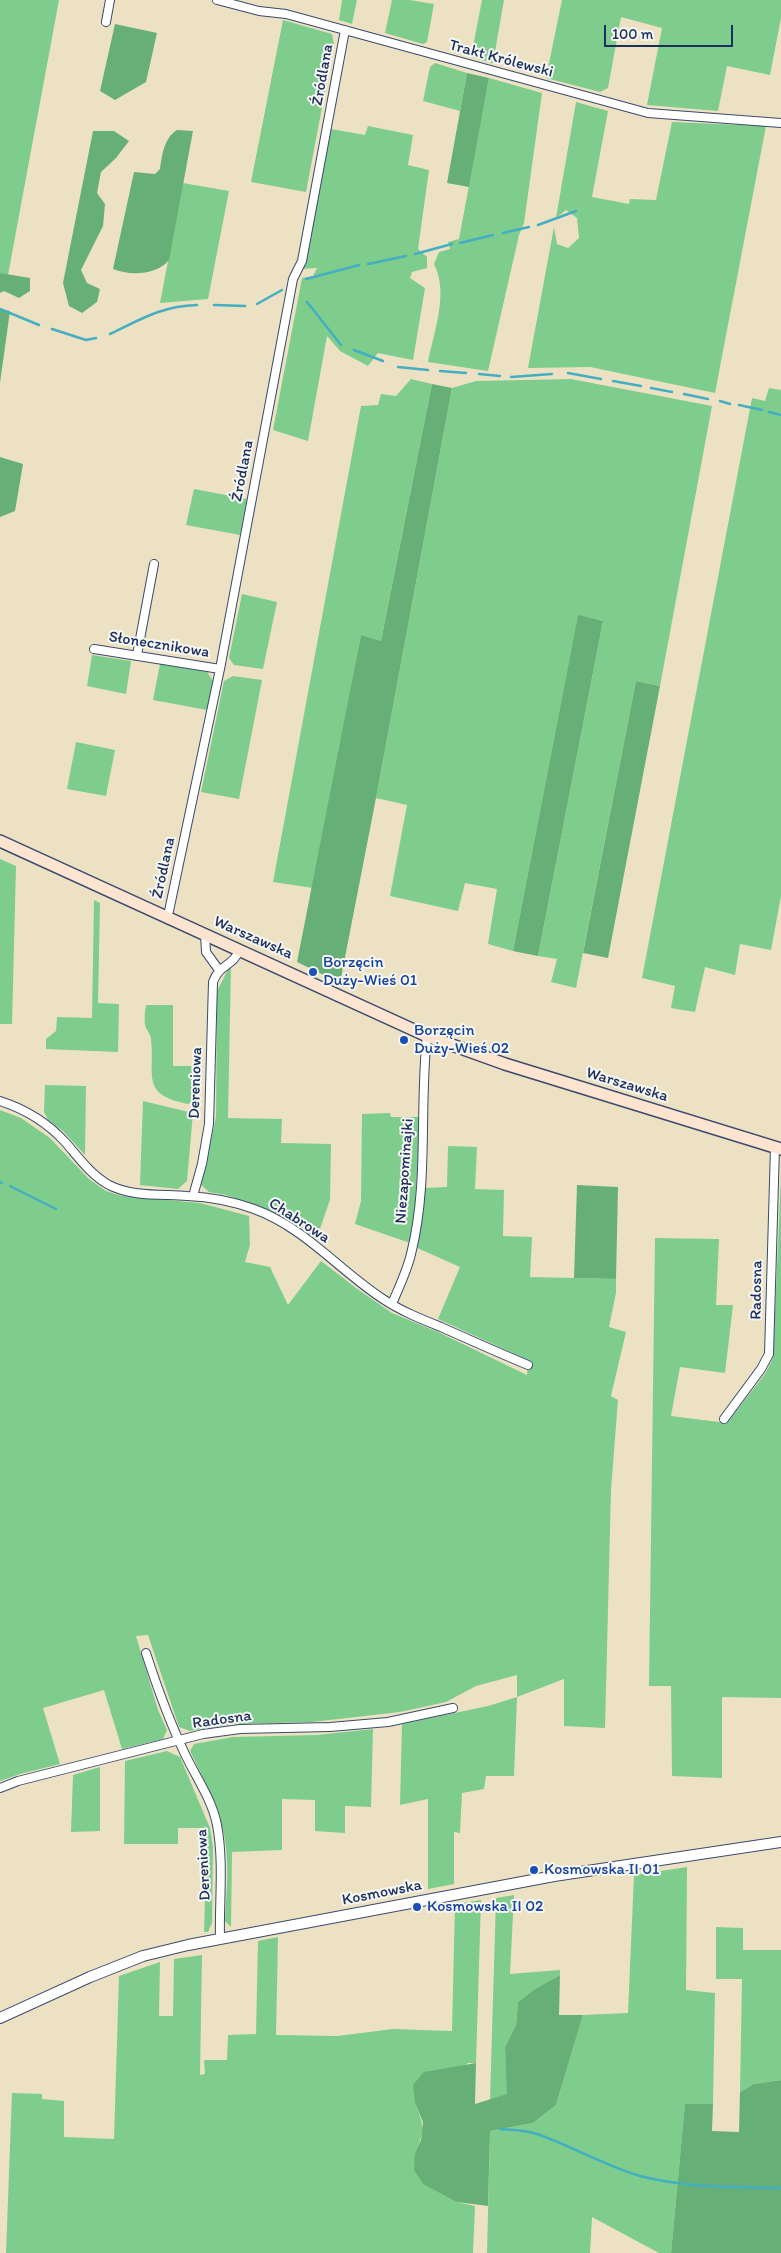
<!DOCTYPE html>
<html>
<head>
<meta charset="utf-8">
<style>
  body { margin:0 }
  #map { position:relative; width:781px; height:2253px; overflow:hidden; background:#ece2c3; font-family:Itim,sans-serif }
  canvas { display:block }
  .scale { position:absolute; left:604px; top:25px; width:129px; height:22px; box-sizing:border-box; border:2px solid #1b2f5e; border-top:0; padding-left:6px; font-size:15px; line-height:18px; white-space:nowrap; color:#1b2f5e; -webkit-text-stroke:4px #f6f6f2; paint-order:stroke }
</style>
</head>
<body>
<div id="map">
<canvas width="781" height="2253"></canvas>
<div class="scale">100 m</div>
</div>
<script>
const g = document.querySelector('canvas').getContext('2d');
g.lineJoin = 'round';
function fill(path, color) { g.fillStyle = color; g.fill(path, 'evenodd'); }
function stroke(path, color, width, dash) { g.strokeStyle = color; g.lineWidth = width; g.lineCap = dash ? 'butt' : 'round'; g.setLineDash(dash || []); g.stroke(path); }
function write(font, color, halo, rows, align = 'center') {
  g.font = font + ' Itim,sans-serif'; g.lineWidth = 4; g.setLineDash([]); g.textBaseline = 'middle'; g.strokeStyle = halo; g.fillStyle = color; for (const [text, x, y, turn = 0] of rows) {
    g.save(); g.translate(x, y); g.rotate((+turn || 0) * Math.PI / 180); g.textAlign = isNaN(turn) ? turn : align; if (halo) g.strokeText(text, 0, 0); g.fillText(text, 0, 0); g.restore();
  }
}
fill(new Path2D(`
  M0,0h59l-51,275 -8,-2z
  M342,0h15l-5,24 -13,-4z
  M392,0h18l24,4 -7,38 -4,2 -38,-11z
  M482,0h22l-11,63 -22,-6z
  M562,0h219v18l-11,57 -43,-9 -9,45 -71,-6 15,-77 -41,-11 -13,71 -8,4 -54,-14z
  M283,20l49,14 2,10 -28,148 -55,-10z
  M435,63l32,10 -7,38 -37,-10 7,-34z
  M489,78l53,15 -18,130 -5,12 -31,136 -60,-9c6,-31 21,-69 6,-98l5,-12 11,-3 -2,-7 11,-3z
  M576,102l32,9 -16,86 37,7 1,-5 26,1 16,-78 94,4 -51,267 -125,-26 -62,1 26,-141 3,17 11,4 11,-10 -2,-20 -11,-8 -10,8z
  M368,126l45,9 -5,30 21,5 -11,79 9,8v11l-15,4 -2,6 15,10 -12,72 -35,-7 -10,13 -28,-15 -13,-15 -19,105 -35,-11 29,-152 11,-2 4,-8 -14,1 28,-140 34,6z
  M183,183l46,8 -21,108 -48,4z
  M411,379l21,5 -51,257 -20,-6 -48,253 -40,-6 88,-476 17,-1 3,-11 15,2z
  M571,379l141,27 -52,280 -24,-5 -60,307 -25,-6 6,-23 -19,-3 65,-335 -25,-5 -65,335 -25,-7 9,-55 -32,-6 -7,28 -68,-15 17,-91 -31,-7 76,-410 24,-7z
  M769,388l12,2v506l-10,54 -31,-6 -5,31 -30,-8 -10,45 -24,-4 4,-22 -33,-8 110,-580 13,3z
  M194,489l53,10 -7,36 -54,-10z
  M242,594l35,8 -14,67 -29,-4 -5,-7z
  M92,655l39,6 -5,33 -39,-8z
  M160,664l47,8 6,9 -6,29 -54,-10z
  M233,676l29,4 -23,119 -38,-7 23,-111z
  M76,742l39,8 -9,46 -39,-7z
  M0,859l16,7 -4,158h-12z
  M94,900l6,3 -2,100 21,1 -1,48 -72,-3v-10l10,-8 1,-14 35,1z
  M231,964l-3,154 54,1 -1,24 50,1 -1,56 -14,40 -16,-14 -25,-13 -49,-18 -17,-3 -8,-7 15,-68 1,-126z
  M146,1005h27v61h18c3,12 7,28 -2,38 -49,-9 -34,-28 -38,-65 0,-5 -5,-9 -6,-14 -1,-6 0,-14 1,-20z
  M45,1085l41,1 -1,69 -22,-24 -15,-11 -4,-8z
  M143,1101l50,12 -6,68 -9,8 -38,-4z
  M0,1110l21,8 29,20 39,41 17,12 16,5 78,7 49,13 1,29 -5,17 25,5 18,38 33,-44 35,27 36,25 46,19 89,43 1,-15 -90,-41 22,-52 -45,-20 8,-59 24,-1 1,-41 29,1 -2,42 29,1 -1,46 29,1 -2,40 86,2v14l-7,34 17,5 -15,64 7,4 -7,90 -6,238 -41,-2v-47l-47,18 -3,79h-28l-2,13 -22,4 -2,40 -6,-1v52l-26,5v-90l-28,6 2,-81 86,-18 29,-9v-22l-41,11 -30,16 -46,10 -88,10 -79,2 -43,7 -11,-4 -31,-92 -12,1 22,74 9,20 -4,9 -41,10 -18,-59 -61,18 17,56 -40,10 -20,7z
  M390,1113l1,4h29l-5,89 -5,37 -55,-19 6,-23 1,-87z
  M781,1176v522l-59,-1v81l-50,-2 -1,-90h-22l6,-448 64,1 -3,66h17l-8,68 -45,-6 -9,49 56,7 38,-49 8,-16z
  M373,1729l-2,78 -26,-1v27l-30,-2v-31l-33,-1v51l-50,2 -1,75 -6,-6c1,-24 4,-49 1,-73 -3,-35 -21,-66 -36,-97l4,-7 39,-7 84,-2z
  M167,1751l13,6 30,71 3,19 -1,76 -4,9h-4l3,-104h-29v16h-54l1,-83z
  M100,1767v64l-29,1 2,-57z
  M687,1867l-1,123 29,3 -2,111 -28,1 -14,148h-12l-67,-36 -2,36h-103l3,-122 43,-8 23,-18 27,-90 45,-2 6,-138z
  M514,1895l-4,79 50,-4v5l-25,14 -17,13 -2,23 -11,22 3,47 -18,6 6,-202z
  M481,1900l-5,163h-8l-53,40c9,21 10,29 0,50l42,49 18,4 -2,47h-467l6,-160 30,1v5l22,2v36l50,2 5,-163 41,-14 -1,54h14l1,-57 28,-4 -2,120 5,-1 -1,-14h23l1,-25 28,-1 2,-93 20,-4 -2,98 62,1 55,-7 59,2 3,-127z
  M716,1927l27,1v22h38v130l-27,4 -14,8 2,-113h-26z`), '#7ecd8d');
fill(new Path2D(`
  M115,24l42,9 -11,49 -31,18 -15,-9z
  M467,73l22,5 -20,109 -22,-4z
  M177,130l16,1 -24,129c-12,15 -39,16 -56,9l21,-97 21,2 5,-5c2,-14 4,-31 17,-39z
  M93,131h21l15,10 -13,17 -15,14 -4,21 8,11 -2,22 -22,44 6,13 13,6 -3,13 -15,11 -13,-7 -6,-23z
  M0,273l30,5v13l-11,7 -15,-7 -4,2z
  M0,309l10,2 -10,72z
  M432,384l20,4 -76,410 -36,185 -43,-21 64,-327 20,6z
  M0,457l23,7 -8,47 -15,6z
  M578,615l25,6 -65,335 -25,-5z
  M636,681l24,5 -52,272 -25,-5z
  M577,1185l41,2 -2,92 -42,-1z
  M560,1975l-1,40h24l-27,90 -23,18 -43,8 -2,75 -31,-4 -34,-18 -9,-14 1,-17 6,-13 2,-18 -8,-19 -2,-18 11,-13 52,-9 -1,41 32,-10 -2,-47 11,-22 2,-23 17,-13z
  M781,2080v173h-110l14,-149h28l-1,27 27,1 1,-40 14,-8z`), '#66b078');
stroke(new Path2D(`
  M538,225l38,-14
  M503,233l26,-6
  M460,243l33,-8
  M415,254l37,-10
  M368,264l38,-8
  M306,279l53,-14
  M307,302l34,43
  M257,304l25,-14
  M214,305l31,1
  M0,309l39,16
  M52,329l34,11 10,-2
  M110,334c31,-15 52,-28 87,-29
  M354,350l29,11
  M398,367l30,3
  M440,371l26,2
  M568,373l33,6
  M479,374l21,2
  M511,377l41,-3
  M613,381l28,5
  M651,388l21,4
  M684,394l24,5
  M720,401l10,3
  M739,405l23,5
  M769,412l12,3
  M0,1182l2,1
  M10,1186l46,23
  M500,2129c12,1 25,1 37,5 35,12 68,32 103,42 46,12 94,11 141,12`), '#44aec3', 2.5);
const minor = new Path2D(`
  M217,0l42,11 27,3 362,99 133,10
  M106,22l4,-22
  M94,649l126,20
  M137,655l17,-91
  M166,916l3,-5 51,-242 73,-390 9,-18 43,-231
  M205,934l1,18 13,18
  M0,1101c25,8 48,22 66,42 13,15 25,32 43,42 23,12 54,9 78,11 23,1 45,5 67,13 50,18 86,62 129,90 18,12 38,20 58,28 29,13 58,26 87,38
  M193,1196l9,-32 7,-40 4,-142c6,-18 21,-16 26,-32
  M392,1304c7,-17 15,-33 19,-50 18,-71 8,-146 16,-218
  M724,1419l37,-50 8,-15 6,-207
  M146,1653c11,34 23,67 38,99 11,24 28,47 33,73 7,37 2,77 3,114
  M0,1788l18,-7 185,-47 37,-5 90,-2 58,-5 65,-14`);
const tertiary = new Path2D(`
  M0,2018l90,-41 53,-21 45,-11 366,-69 227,-34`);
const secondary = new Path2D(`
  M0,841l427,195 78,28 276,85`);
stroke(minor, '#3a4a6d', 10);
stroke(tertiary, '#3a4a6d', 12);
stroke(secondary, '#3a4a6d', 14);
stroke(minor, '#fff', 8);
stroke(tertiary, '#fff', 10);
stroke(secondary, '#fde4d0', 11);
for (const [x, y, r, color] of [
  [313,972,5,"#1a4fb4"],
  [404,1040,5,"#1a4fb4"],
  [534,1870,5,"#1a4fb4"],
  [417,1907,5,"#1a4fb4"]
]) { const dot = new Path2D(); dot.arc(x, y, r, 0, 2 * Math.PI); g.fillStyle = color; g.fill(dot); stroke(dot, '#f6f6f2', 2); }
write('16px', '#1b2f5e', '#f6f6f2', [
  ["Trakt Królewski",501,59,15],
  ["Źródlana",323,75,-80],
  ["Źródlana",243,471,-79],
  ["Słonecznikowa",159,645,9],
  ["Źródlana",164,868,-78],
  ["Warszawska",253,938,24],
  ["Dereniowa",196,1083,-88],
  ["Warszawska",627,1085,17],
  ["Niezapominajki",405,1171,-86],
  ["Chabrowa",299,1221,33],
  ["Radosna",757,1290,-89],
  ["Radosna",222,1720,-8],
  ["Dereniowa",204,1865,-93],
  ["Kosmowska",382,1893,-11]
]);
write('16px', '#164399', '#f6f6f2', [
  ["Borzęcin",323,963],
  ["Duży-Wieś 01",323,981],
  ["Borzęcin",414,1031],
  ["Duży-Wieś 02",414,1049],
  ["Kosmowska II 01",544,1870],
  ["Kosmowska II 02",427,1907]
], 'left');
</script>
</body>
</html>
